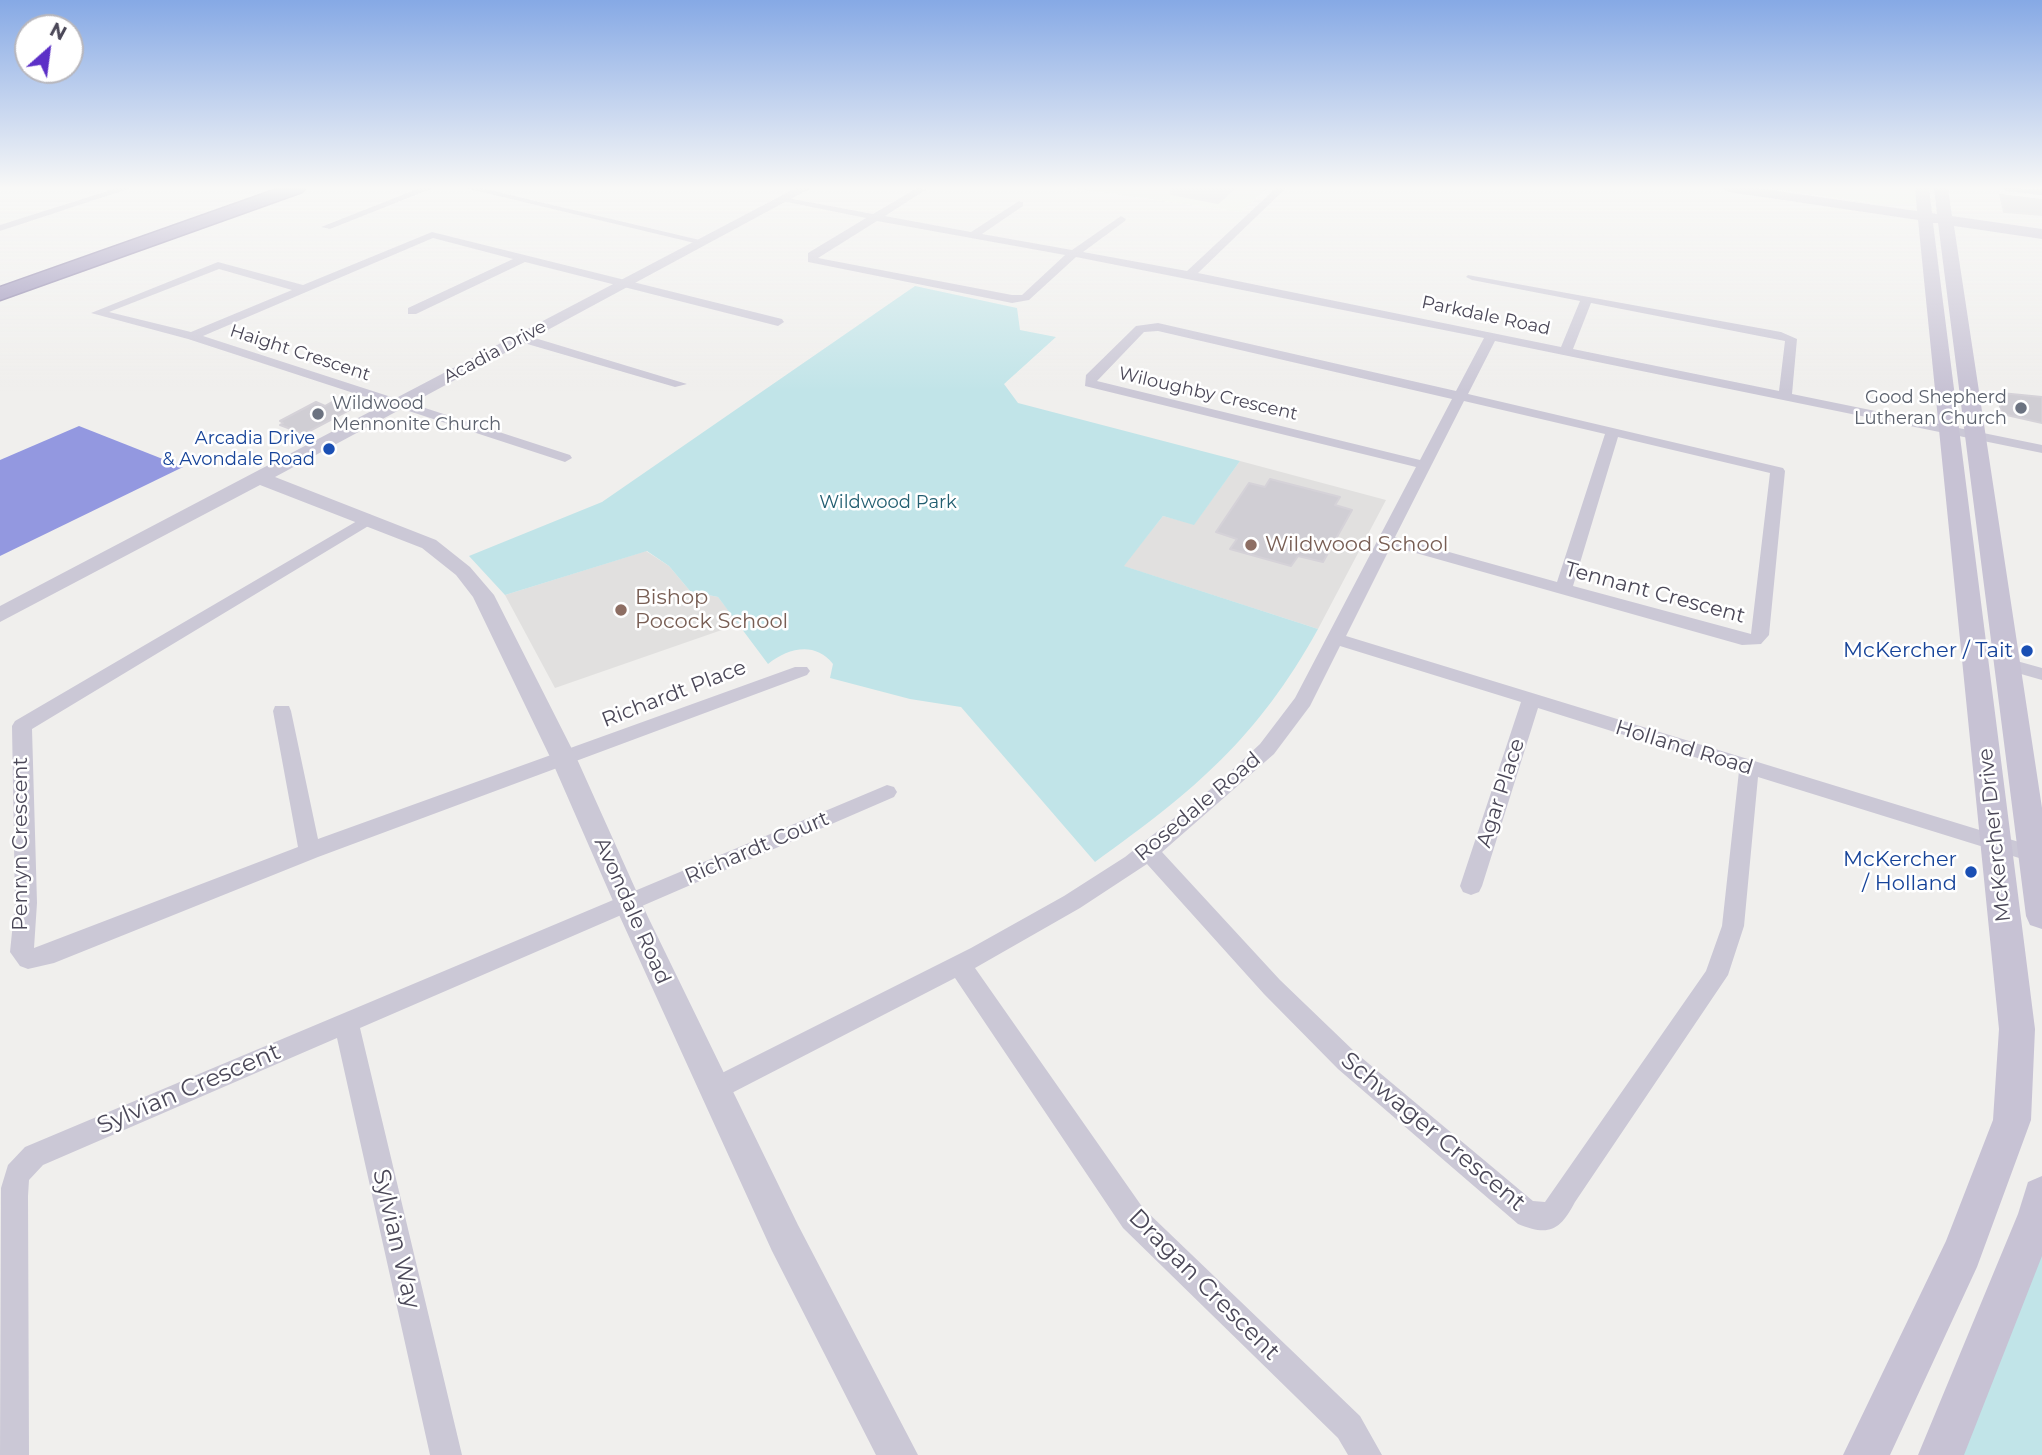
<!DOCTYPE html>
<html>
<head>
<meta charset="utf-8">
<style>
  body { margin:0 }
  #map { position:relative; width:2042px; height:1455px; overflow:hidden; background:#f0efed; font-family:Montserrat,sans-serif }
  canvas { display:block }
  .north { position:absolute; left:14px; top:14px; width:70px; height:70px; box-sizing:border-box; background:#fff; border:2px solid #b7b6bc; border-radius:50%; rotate:28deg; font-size:19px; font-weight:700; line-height:28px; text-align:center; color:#4b4858 }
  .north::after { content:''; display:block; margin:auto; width:24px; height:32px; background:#5c30c7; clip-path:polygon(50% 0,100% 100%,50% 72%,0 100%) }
</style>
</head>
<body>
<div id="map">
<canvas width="2042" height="1455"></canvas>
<div class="north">N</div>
</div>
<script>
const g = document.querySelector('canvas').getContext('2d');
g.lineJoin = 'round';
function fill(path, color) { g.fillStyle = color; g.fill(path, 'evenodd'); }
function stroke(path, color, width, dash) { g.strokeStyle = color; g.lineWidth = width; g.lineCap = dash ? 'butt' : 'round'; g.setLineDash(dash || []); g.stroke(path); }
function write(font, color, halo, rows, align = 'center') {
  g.font = font + ' Montserrat,sans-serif'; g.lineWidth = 5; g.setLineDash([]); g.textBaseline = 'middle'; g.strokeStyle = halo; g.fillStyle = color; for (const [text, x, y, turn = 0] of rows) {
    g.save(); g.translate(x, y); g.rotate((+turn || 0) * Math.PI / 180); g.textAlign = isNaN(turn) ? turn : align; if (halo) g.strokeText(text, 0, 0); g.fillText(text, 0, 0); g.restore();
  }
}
fill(new Path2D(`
  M1073,188h194l-26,24z
  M1768,188h154v13l-10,3h-33z`), '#f2f9e8');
fill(new Path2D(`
  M1240,461l146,39 -68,129 -195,-63 40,-50 31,8z
  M646,551l23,15 21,25 28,6 21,27 -184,64 -50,-93z`), '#e1e0df');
fill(new Path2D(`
  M915,286l102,22 3,22 36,7 -52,47 14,19 222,58 -46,64 -31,-9 -39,50 194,63c-61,110 -123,161 -223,233l-134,-155 -51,-8 -80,-21 3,-14c-18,-23 -45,-16 -65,0l-50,-67 -28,-6 -21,-25 -22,-15 -142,44 -36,-39 133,-54z
  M2042,1196v259h-103z`), '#c1e4e8');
fill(new Path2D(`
  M79,426l104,41 -183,89v-96z`), '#9398e0');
const building = new Path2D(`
  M1171,188h64l-17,15 -47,-9z
  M2000,195l42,5v15l-38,-3z
  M2001,393l41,4v26l-40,-9 -4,-16 4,1z
  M316,402l9,4 7,-4 19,7 -47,25 -24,-9 3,-2 -3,-2z
  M1270,479l70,18 -5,8 17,5 -29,52 -25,-6 -7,10 -61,-17 7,-10 -21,-7 33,-49 16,4z`);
fill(building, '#d0ced4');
stroke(building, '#d5d2d8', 2);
const motorway = new Path2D(`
  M280,188h25l-3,4 -302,108v-13z`);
stroke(motorway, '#8176a2', 3);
fill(new Path2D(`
  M117,188h14l-131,43v-6z
  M420,188h13l-103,41 -9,-2z
  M465,188h16l227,54 -5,3z
  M917,188l10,1 -42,27 86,16 48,-31 4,1v4l-41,28 90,16 49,-34 5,3 -1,2 -42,31 104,19 89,-83h10l-88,85 363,74 19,-46 -108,-21 -6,-3 2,-2 313,57 16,7 -5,55 250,51v8l-547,-112 -27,53 315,74 2,3 -16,164 -8,9 -19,1 -351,-99 -45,90 686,210 10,7 -2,7 -8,2 -274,-85 -14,149 -16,49 -153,227c-15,28 -25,35 -57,22l-180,-155 -74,-75 -117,-130 -67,44 -105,60 168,240 217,208 22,39h-34l-10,-17 -215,-210 -168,-250 -231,119 -9,4 -9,-4 -4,-8 4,-8 265,-133 93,-52 61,-39 92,-73 43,-40 35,-46 121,-231 -331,-81 1,-11 50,-49 22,-3 298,68 28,-53 -408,-81 -47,43 -17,3 -204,-41v-9l58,-35 -89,-18 5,-3 91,17zM877,221l188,34 -43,40h-10l-194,-37zM1591,303l194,38 -6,50 -206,-42zM1158,331l294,68 -32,61 -323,-79 47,-49zM1464,401l141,33 -48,148 -162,-45zM1618,437l152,36 -19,161 -178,-48zM1340,646l181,56 -61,184 3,6 8,3 8,-3 3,-6 56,-178 201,63 -17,155 -16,45 -161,231 -12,-1 -177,-148 -76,-73 -118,-128 112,-98 36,-48z
  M2002,188l40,1v6l-35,-4z
  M432,232l350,87 2,3 -6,4 -253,-64 -109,52h-8v-6l105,-49 -80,-21 -230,98 367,119 2,3 -7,4 -377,-123 -97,-26 127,-51 85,23zM219,269l73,21 -101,42 -82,-20z
  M517,335h8l162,49 -12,3 -158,-46z
  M369,514l8,5 -2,3 -343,207 5,174 -3,45 264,-101 -25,-136 2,-5h14l2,5 27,128 477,-172h12l3,4 -3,4 -489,182 -264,106 -26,6 -8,-3 -10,-14 5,-49 -3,-177 3,-5z
  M2006,658l36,10v12l-42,-12 -3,-4z
  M887,785l7,2 3,5 -3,5 -534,231 102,427h-32l-93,-417 -294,127 -14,15 -1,16 1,259h-29l1,-267 7,-23 17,-18z`), '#cbc8d6');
fill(new Path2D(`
  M796,188h15l-536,289 161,63 34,27 24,28 83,164 71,158 150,308 120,230h-42l-104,-204 -152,-334 -69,-158 -78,-162 -17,-22 -34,-27 -162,-63 -260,137v-16z`), '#cbc8d6');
fill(new Path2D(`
  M1722,188h34l161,23 -2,-23h14l3,25 5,1 -3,-26h14l4,28 90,13v10l-88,-13 88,582v121l-12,-4 -4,-9 -88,-693h-5l102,806 -4,91 -54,147 -87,188h-47l103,-214 47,-121 6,-91 -81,-809 -189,-28z
  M2042,1176v80l-78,199h-46l100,-241 10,-32z`), '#c7c2d4');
fill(motorway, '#958bb6');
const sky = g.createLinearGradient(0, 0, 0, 391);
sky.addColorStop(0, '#86a9e5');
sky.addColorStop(0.48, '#f8f8f7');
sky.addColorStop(1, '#f8f8f700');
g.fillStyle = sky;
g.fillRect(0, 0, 2042, 391);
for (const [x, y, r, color] of [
  [2021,408,7,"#6b7280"],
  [318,414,7,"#6b7280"],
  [329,449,7,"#1a4fb4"],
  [1251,545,7,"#8d6e63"],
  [621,610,7,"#8d6e63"],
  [2027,651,7,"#1a4fb4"],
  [1971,872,7,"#1a4fb4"]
]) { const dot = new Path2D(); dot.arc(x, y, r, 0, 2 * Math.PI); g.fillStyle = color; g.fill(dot); stroke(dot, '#fff', 2.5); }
write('18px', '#4b4858', '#fff', [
  ["Parkdale Road",1486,316,12],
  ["Acadia Drive",495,352,-28],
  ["Haight Crescent",300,353,18],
  ["Wiloughby Crescent",1208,394,13]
]);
write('18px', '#5b616d', '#fff', [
  ["Good Shepherd",2007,398],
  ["Lutheran Church",2007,419],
  ["Wildwood",332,404,"left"],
  ["Mennonite Church",332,425,"left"]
], 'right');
write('18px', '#164399', '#fff', [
  ["Arcadia Drive",315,439],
  ["& Avondale Road",315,460]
], 'right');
write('18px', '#225e70', '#fff', [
  ["Wildwood Park",888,503]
]);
write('21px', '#785e54', '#fff', [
  ["Wildwood School",1265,545],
  ["Bishop",635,598],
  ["Pocock School",635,622]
], 'left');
write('21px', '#4b4858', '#fff', [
  ["Tennant Crescent",1655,593,15],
  ["Richardt Place",674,694,-21],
  ["Holland Road",1684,748,17],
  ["Agar Place",1501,793,-72],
  ["Rosedale Road",1198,807,-40],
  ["McKercher Drive",1995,835,-96],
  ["Penryn Crescent",21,844,-90],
  ["Richardt Court",757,848,-23],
  ["Avondale Road",632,911,66]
]);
write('21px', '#164399', '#fff', [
  ["McKercher / Tait",2013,651],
  ["McKercher",1957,860],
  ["/ Holland",1957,884]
], 'right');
write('24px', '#4b4858', '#fff', [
  ["Sylvian Crescent",189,1089,-23],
  ["Schwager Crescent",1433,1132,40],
  ["Sylvian Way",396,1239,77],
  ["Dragan Crescent",1204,1285,45]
]);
</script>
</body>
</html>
